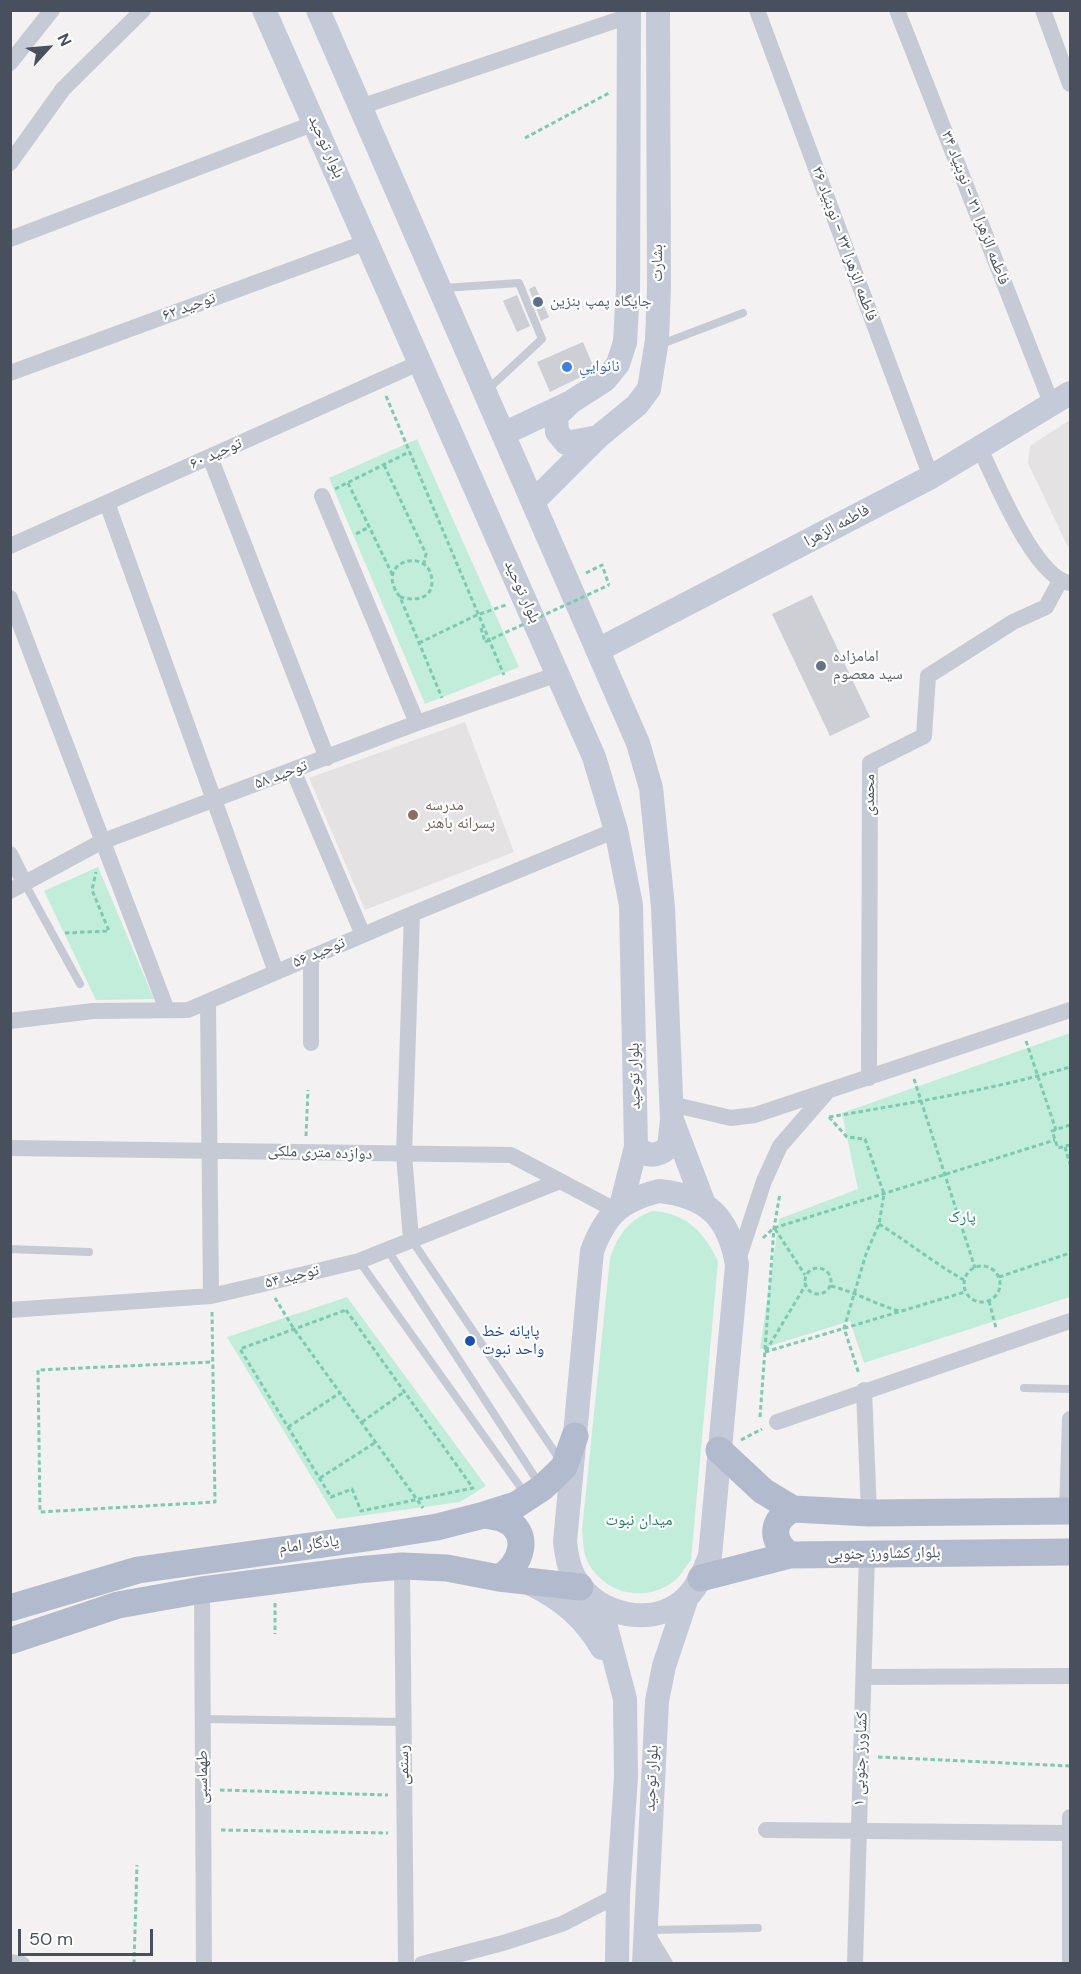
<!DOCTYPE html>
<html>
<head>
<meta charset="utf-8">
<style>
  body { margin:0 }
  #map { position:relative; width:1081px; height:1974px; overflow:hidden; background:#f3f1f1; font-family:"DM Sans",sans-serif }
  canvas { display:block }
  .frame { position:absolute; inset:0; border:12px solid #49505d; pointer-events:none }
  .north { position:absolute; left:18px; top:18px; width:60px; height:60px; -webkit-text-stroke:4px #fff; paint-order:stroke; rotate:64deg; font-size:16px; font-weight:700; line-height:24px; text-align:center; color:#49505d }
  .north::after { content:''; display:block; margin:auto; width:21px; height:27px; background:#49505d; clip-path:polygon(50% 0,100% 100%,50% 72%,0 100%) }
  .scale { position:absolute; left:18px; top:1929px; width:135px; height:27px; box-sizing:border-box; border:3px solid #49505d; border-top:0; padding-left:8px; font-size:18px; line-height:21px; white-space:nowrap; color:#49505d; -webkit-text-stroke:4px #fff; paint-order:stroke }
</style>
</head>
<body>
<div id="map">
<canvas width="1081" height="1974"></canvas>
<div class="frame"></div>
<div class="north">N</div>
<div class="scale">50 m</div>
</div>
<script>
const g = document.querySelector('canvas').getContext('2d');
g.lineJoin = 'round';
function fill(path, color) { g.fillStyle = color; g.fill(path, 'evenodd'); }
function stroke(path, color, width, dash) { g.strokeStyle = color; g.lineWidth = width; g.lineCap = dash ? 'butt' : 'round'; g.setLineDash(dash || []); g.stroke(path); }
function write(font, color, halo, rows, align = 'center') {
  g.font = font + ' "DM Sans","Noto Naskh Arabic",sans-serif'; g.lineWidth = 4.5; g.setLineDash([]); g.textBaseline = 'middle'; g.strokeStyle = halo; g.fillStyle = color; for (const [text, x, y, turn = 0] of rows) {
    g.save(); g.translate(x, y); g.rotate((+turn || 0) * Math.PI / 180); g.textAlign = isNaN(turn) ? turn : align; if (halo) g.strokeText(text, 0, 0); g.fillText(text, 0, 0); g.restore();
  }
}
fill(new Path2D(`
  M1070,420v127l-3,-2 -39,-82 2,-17z
  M465,722l49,130 -149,58 -56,-132z`), '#e4e2e2');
fill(new Path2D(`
  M417,439l102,228 -94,37 -96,-226z
  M98,867l56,132 -58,1 -52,-109z
  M1070,1033v264l-206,66 -14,-42 -90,28 19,-130 79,-30 -16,-76z
  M653,1211c33,2 51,21 65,50l-27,299c-6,7 -11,17 -18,22 -30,22 -72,11 -87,-24 -3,-9 -3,-19 -4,-28l28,-272c8,-23 19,-39 43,-47z
  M347,1297l139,189 -26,16 -123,17 -110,-182z`), '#c2eddb');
fill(new Path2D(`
  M535,286l14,31 -8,4 -12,-32z
  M517,295l13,31 -13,6 -14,-31z
  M583,342l12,28 -45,22 -13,-30z
  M812,595l58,122 -40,19 -58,-122z`), '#cecfd5');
stroke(new Path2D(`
  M525,138l84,-45
  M386,396l118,279
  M384,465l42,89 -2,9
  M348,483l44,91
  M335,489l74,-37
  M356,534l13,-7
  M586,573l16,-8 7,20
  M400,597c13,4 32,3 32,-15 0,-37 -61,-22 -32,15l42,101
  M481,628l4,14
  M419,643l58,-28 29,-10
  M65,933l44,-2 -17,-41 4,-18
  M1026,1041l30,89
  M914,1079l61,189
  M829,1117l18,20 18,2 19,55 -5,30 -13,30 -22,74 15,46
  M829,1117c81,-14 163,-27 241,-50
  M1070,1125l-18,6 6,17 12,-3
  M306,1136l2,-46
  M1065,1147l5,17
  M879,1224c29,18 55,39 85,56
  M775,1229l30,46
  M763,1238l11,-10 281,-88
  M964 1284a18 18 0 1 1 36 0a18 18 0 1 1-36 0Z
  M805 1281a13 13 0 1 1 26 0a13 13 0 1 1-26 0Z
  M999,1277l71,-24
  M831,1286c24,6 44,18 68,25
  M275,1298l19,31 129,179
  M989,1301l7,27
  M346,1310l127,178 -112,23 -9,-22 -21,8 -91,-148z
  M212,1312l3,190 -175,10 -2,-142 174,-8
  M766,1351l39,-65
  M765,1352l200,-60
  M760,1417l14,-189 6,-35
  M362,1422l42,-30
  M288,1427l52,-34
  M741,1440l21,-11
  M320,1478l56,-36
  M275,1603v31
  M878,1757l192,9
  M220,1790l168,5
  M221,1830l167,3
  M134,1964l3,-99`), '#7ccab1', 3, [4.5, 3]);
stroke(new Path2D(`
  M443,288l76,-5 23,56 -55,51
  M659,345l84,-32
  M25,884l55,100
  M411,1239l149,221
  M10,1249l79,3
  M387,1249l153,236
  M359,1261l167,234
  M1024,1388l46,1
  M202,1719l202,3
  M648,1930l110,-2`), '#c5cad4', 8);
stroke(new Path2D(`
  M757,10l174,467
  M897,10l155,395
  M1043,10l27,74
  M10,63l42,-53
  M360,107l269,-91
  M10,163l53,-74 80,-79
  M10,239l305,-116
  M10,373l357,-131
  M980,449c15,30 55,130 90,134
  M210,457l117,301
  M322,496l95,227
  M107,503l169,469
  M10,546l411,-184
  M10,598l157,412
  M293,770l70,165
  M10,854l15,30
  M10,891l91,-49 316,-119 141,-49
  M208,1003l3,293
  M10,1021l83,-10 95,-1 224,-96 204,-84
  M311,1043v-86
  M869,1078l1,-315 54,-27 4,-60 85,-54 33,-15 14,-26
  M671,1104l60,14 24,-3 315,-105
  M10,1148l501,7 104,55
  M411,1239l-7,-84 8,-241
  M737,1263l27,-82 16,-35 47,-54
  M10,1310l201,-14 56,-13 92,-22 201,-80
  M864,1390l5,123
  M777,1422l293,-101
  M1067,1511l3,-92
  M402,1566l4,398
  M202,1590l2,374
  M864,1677l206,-1
  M766,1830l304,3
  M645,1931l20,33
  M10,1962l12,2
  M422,1964l81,-21 59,-19 56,-29
  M855,1964l12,-410
  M1070,1964v-147`), '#c5cad4', 16);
stroke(new Path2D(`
  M264,10l330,747 22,73 15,75 5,242 -15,59
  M318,10l320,733 13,45 12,119 9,213 32,84
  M571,402l-15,14 1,16 9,11 32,-6
  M503,434l68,-32 34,-22 13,-16 7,-22 3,-53 1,-279
  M533,502l65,-65 39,-32 12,-16 8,-49 2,-53 -1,-277
  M598,650l333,-173 139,-84
  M636,1147c11,10 21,10 33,0l3,-27
  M659,1191c48,5 70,26 78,74l-27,291c-6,15 -11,28 -22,40 -29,30 -81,23 -106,-8 -12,-13 -15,-29 -17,-46l27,-291c14,-37 28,-50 67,-60z
  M529,1583c33,16 55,34 73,65
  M593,1600l13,27 19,72 1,78 -8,118 -1,69
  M644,1964l13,-263 7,-35 23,-69`), '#c4cad8', 24);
stroke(new Path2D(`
  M719,1450l44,41 30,18 76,4 201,-2
  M484,1515c6,1 14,2 19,4 30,12 18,48 -4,59
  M790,1555c-20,-14 -19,-35 3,-46
  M701,1578l89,-23 280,-3
  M10,1608l128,-38 229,-32 70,-11 47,-12 32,-10 26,-17 22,-21 11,-31
  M10,1641l108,-36 84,-15 155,-20 45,-4 45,2 52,10 81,9`), '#b2bbcd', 27);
stroke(new Path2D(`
  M485,642l124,-57`), '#7ccab1', 3, [4.5, 3]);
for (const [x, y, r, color] of [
  [538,302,6,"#5c6f8a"],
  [567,367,6,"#3f7fe0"],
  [821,666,6,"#6b7280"],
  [413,815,6,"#8d6e63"],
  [470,1341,6,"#1a4fb4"]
]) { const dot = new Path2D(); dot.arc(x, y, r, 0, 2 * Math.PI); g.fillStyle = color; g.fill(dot); stroke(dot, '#fff', 2); }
write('16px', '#49505d', '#fff', [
  ["بلوار توحید",326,147,66],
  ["فاطمه الزهرا ۳۱ - نوبنیاد ۳۴",975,208,69],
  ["فاطمه الزهرا ۳۳ - نوبنیاد ۳۶",844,244,70],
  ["بشارت",658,263,-90],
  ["توحید ۶۲",189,307,-20],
  ["توحید ۶۰",216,454,-24],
  ["فاطمه الزهرا",837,526,-28],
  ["بلوار توحید",522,592,66],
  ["توحید ۵۸",281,775,-21],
  ["محمدی",870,795,-90],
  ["توحید ۵۶",319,953,-23],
  ["بلوار توحید",635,1076,-91],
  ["دوازده متری ملکی",320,1153,2],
  ["توحید ۵۴",292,1277,-14],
  ["یادگار امام",309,1545,-7],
  ["بلوار کشاورز جنوبی",884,1554,-1],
  ["کشاورز جنوبی ۱",861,1759,-88],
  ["رستمی",404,1765,-91],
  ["طهماسبی",203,1777,-90],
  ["بلوار توحید",652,1778,-87]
]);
write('16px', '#4e5e75', '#fff', [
  ["جایگاه پمپ بنزین",550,302]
], 'left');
write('16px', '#366cbe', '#fff', [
  ["نانواییِ",579,367]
], 'left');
write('16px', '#5b616d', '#fff', [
  ["امامزاده",833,657],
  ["سید معصوم",833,675]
], 'left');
write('16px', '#785e54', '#fff', [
  ["مدرسه",425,806],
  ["پسرانه باهنر",425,824]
], 'left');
write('16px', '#1d7c5d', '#fff', [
  ["پارک",962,1218],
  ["میدان نبوت",639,1521]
]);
write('16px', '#164399', '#fff', [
  ["پایانه خط",482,1332],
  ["واحد نبوت",482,1350]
], 'left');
</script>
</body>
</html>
